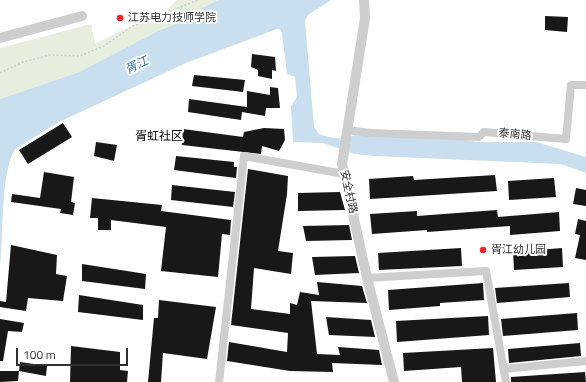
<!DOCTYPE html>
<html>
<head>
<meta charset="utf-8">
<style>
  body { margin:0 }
  #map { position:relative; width:586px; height:382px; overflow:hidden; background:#fff; font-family:"Titillium Web",sans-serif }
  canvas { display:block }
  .scale { position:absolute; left:16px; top:348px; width:112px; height:18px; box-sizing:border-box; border:2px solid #313131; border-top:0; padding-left:5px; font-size:12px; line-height:14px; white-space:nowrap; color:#313131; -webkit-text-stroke:3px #fff; paint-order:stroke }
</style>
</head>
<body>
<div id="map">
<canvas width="586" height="382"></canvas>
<div class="scale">100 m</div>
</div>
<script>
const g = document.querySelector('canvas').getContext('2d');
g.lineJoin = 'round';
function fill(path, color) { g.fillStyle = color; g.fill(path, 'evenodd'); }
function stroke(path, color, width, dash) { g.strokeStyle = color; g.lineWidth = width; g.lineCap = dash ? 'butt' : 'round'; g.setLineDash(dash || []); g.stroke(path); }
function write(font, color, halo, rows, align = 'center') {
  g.font = font + ' "Titillium Web","Noto Sans SC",sans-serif'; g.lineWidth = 4; g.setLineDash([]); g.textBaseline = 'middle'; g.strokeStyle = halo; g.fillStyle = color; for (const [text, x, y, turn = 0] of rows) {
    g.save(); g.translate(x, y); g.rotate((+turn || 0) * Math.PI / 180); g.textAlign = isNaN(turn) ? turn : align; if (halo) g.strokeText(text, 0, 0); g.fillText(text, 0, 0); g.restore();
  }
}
fill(new Path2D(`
  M177,0h41l-16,8 -3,7 -39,15 -81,42 -79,27v-51l91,-24 4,20 30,-15 38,-16z`), '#e6efde');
fill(new Path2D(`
  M218,0h113l-23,15 -3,6 9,106 5,7c10,4 26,7 36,1l110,5 11,2h60l50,15v16l-25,-9 -187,-8 -19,-2 -32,-11 -30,-1 -2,-36 6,-9 -2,-20 -8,-3 -5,-40 -2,-5h-3l-91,34 -127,59 -44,27c-15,26 -11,83 -15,116v-166l79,-27 81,-42 39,-15 3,-7z`), '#c9dff0');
fill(new Path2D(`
  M545,16l23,1 -1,15 -22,-2z
  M252,54l23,3 1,14 -4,-1v9l-14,-3v-6l-7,-3z
  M194,75l51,5 -2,12 -51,-6z
  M270,87l8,1 2,20h-14l-1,8 -23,-4 -1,8 -53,-8 1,-13 58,8v-16l23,4z
  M63,123l9,14 -44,27 -9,-14z
  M264,128l20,1 1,11 -6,11 -17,-5 -1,8 -79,-9 1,-16 60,8 1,-5z
  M96,142l21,3 -3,16 -20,-5z
  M176,156l58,6v5h3l-1,11 -62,-8z
  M248,169l40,7 -1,18 -9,57 15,2 -2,21 -37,-6 -3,41 39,5v-11l7,2 3,-13 19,3 -2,-13 45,4 5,17 -56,-2 6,53 23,1 -2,-8 41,3 3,15 -50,-2 1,9 -43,-1 -63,-10 2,-19 58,10 1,-19 -57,-8z
  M44,172l30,5 -3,25 4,1 -2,12 -13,-2 1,-4 -50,-7 1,-8 28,4z
  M495,175l2,16 -127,8 -1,-20 44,-3 1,4z
  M554,178l2,19 -47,3 -1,-19z
  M172,185l63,7 -2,15 -62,-7z
  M576,188l10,2v16l-13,-2z
  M340,192l5,18 -47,1v-18z
  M92,198l70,7 -1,6 70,9 -1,15 -8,-1 -4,43 -57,-6 5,-44 -55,-7v10h-13v-12h-8z
  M497,210l1,7 61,-5 1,19 -50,4v-9l-83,6v-2l-55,4 -2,-20 47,-3v5z
  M578,219l8,2v39l-11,-2 5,-23 -5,-1z
  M349,225l3,15 -46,1 -3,-15z
  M11,245l46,10 -1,19 11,2 -4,25 -35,-3 -2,13 -26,-4v-6l6,1z
  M461,248l1,18 -83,4 -1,-17z
  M562,248l1,19 -49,3 -1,-18z
  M355,256l4,17 -44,2 -3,-18z
  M82,264l64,10 -1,15 -63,-8z
  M483,283l1,17 -44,3v3l-51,4 -1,-20z
  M569,283l1,14 -73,6 -2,-15z
  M79,295l64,10v15l-65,-8z
  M159,300l57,7 -9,52 -44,-6 -2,29h-13l6,-64h4z
  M577,313l1,17 -75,6 -2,-17z
  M488,316l1,19 -92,7 -1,-21z
  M326,317l45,3 4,17 -46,-2z
  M0,319l24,4 -2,9 -14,-1 -5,30h-3z
  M580,343l1,13 -72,7 -1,-14z
  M71,346l49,6v18l8,1 -1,11h-57z
  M493,348l3,34h-34l-1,-15 -57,4 -1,-18z
  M20,362l27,4 -1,10 -27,-5z
  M0,371h19l-1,10 -18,1z
  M585,372l1,10h-75v-5z`), '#181818');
stroke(new Path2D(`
  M0,73l23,-11 27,-7 30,1 24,-10 27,-19 67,-27`), '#cecece', 1.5, [2, 2]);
stroke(new Path2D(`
  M347,130l24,3 108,4 5,-5 82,7 5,-54h15
  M367,278l119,-7 20,111
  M504,369l82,-8
  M219,382l25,-226 100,18`), '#cecece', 8);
stroke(new Path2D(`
  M364,0l1,18 -23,146 25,114 27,104
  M0,38l82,-22`), '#cecece', 10);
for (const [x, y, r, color] of [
  [120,18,4,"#f5252b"],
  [483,250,4,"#f5252b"]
]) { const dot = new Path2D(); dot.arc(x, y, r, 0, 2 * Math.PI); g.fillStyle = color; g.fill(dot); stroke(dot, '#fff', 1.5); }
write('11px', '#313131', '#fff', [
  ["江苏电力技师学院",128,18],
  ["胥江幼儿园",491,250]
], 'left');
write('11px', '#313131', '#fff', [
  ["泰南路",515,135,5],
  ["安全村路",348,192,78]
]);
write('italic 12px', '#36709c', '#fff', [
  ["胥江",137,66,-26]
]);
write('12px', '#000', '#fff', [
  ["胥虹社区",159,137]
]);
</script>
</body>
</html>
